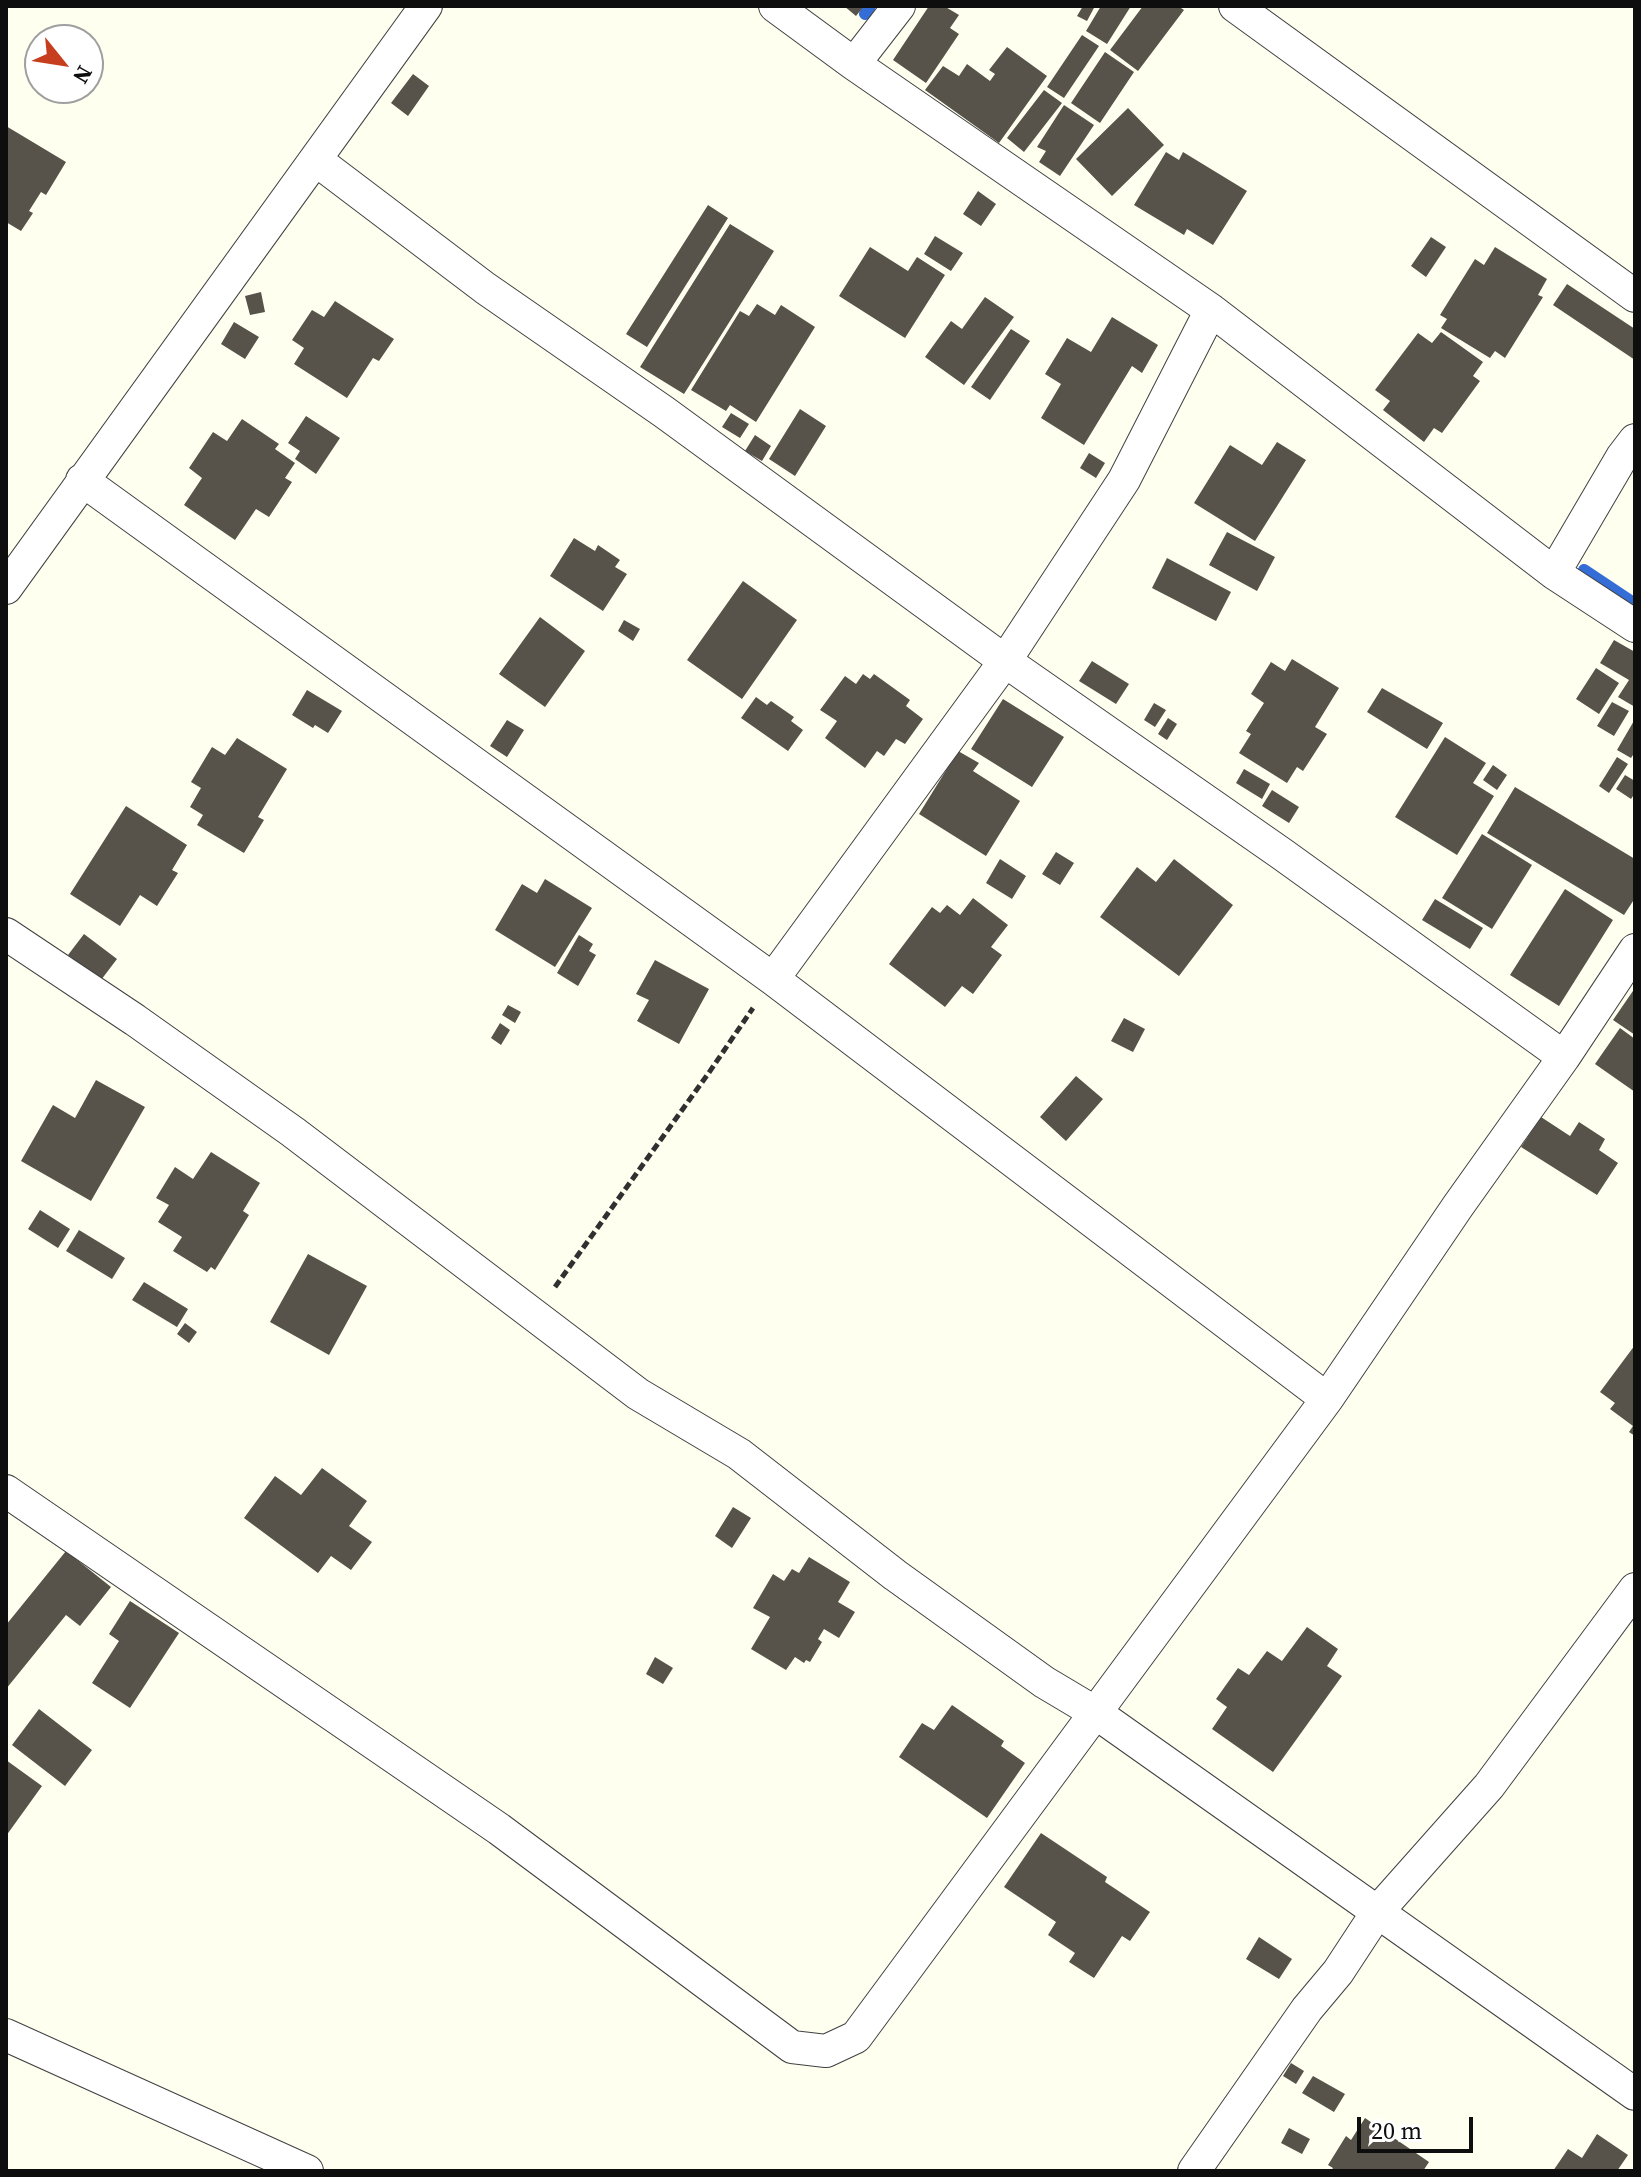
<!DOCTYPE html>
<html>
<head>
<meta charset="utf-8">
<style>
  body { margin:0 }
  #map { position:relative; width:1641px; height:2177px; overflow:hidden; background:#feffef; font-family:"Source Serif 4",serif }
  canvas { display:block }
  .frame { position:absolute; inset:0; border:8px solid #0e0e0e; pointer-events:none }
  .north { position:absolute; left:24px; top:24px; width:80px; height:80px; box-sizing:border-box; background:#fff; border:2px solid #9f9f9f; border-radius:50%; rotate:120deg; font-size:22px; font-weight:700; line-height:32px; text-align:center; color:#0e0e0e }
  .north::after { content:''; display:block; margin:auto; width:28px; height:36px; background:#c63e1e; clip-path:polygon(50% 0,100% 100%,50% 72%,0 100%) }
  .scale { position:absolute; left:1357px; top:2117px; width:116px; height:36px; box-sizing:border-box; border:4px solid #0e0e0e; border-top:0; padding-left:10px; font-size:24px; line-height:28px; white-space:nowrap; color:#0e0e0e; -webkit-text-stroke:6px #fff; paint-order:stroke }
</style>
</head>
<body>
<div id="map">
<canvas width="1641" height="2177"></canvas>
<div class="frame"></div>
<div class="north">N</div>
<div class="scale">20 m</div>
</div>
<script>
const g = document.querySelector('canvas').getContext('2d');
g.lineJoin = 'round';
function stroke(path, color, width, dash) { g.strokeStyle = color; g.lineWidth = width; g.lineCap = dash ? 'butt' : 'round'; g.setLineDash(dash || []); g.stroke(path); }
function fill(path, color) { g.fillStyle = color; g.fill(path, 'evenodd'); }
stroke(new Path2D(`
  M865,14l5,-8
  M1584,570l51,34`), '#336dd5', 12);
fill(new Path2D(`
  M844,6h20l-8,10z
  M929,6h15l15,9 -9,13 9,6 -33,49 -33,-23z
  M1083,6h12l-8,15 -10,-5z
  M1101,6h30l-24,38 -21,-13z
  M1143,6h35l6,4 -46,61 -28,-21z
  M1082,35l17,11 -35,52 -17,-11z
  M1007,47l40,29 -48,67 -74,-53 18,-24 16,10 8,-12 23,17 5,-7 -6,-4z
  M1105,52l29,20 -34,51 -29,-20z
  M413,74l16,12 -21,30 -17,-13z
  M1044,90l18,13 -38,49 -17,-14z
  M1064,105l30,20 -34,51 -21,-14 7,-11 -9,-4z
  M1128,108l36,37 -52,51 -36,-37z
  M6,126l60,36 -20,33 -5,-3 -12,19 4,2 -12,18 -15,-9z
  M1166,152l13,8 4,-8 64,39 -34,54 -26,-16 -3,6 -50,-30z
  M978,191l18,13 -15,22 -18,-12z
  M708,205l20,13 -81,129 -21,-13z
  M730,224l44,27 -90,143 -44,-27z
  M935,236l28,17 -12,18 -27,-17z
  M1431,237l15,10 -20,30 -15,-11z
  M870,247l38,24 9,-14 28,18 -40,63 -66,-42z
  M1495,247l52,32 -9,16 5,2 -38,61 -10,-7 -5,7 -49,-30 6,-9 -7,-4 35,-56 9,6z
  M1567,284l68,45v31l-82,-55z
  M261,292l4,20 -15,3 -5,-19z
  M985,297l29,20 -50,68 -39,-28 26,-36 11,8z
  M335,301l59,38 -15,22 -6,-3 -26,40 -53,-34 10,-16 -12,-8 20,-30 12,7z
  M757,304l18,11 6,-10 34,22 -59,95 -26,-17 -4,6 -35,-21 49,-79 9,5z
  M1112,317l46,28 -16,28 -10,-7 -48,79 -43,-27 20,-34 -16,-10 22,-36 24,14z
  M234,322l25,15 -14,22 -24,-15z
  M1011,329l19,12 -40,59 -19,-13z
  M1441,332l42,30 -10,14 7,5 -38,52 -8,-5 -10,14 -41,-32 7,-9 -15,-11 43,-57 14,10z
  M800,409l26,17 -31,50 -26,-17z
  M731,413l18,11 -9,14 -18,-11z
  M306,416l34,22 -24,36 -21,-15 5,-8 -12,-8z
  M242,419l37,25 -4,5 20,14 -10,15 7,4 -23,35 -13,-8 -21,31 -51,-35 18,-27 -13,-10 24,-36 14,9z
  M755,435l16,11 -9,15 -17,-10z
  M1277,442l29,18 -51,81 -61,-38 36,-58 32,20z
  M1089,453l16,10 -9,15 -16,-10z
  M1227,532l48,25 -18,34 -48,-26z
  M574,538l21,13 3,-6 22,15 -5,7 12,7 -24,37 -53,-35z
  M1167,558l64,34 -15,29 -64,-33z
  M743,581l54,39 -55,79 -55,-39z
  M540,617l45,34 -40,56 -46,-33z
  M624,620l16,9 -7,12 -15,-10z
  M1614,640l21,12v55l-17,-10 11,-17 -29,-17z
  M1292,659l47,29 -24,39 12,7 -24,37 -6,-4 -10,16 -48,-30 12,-19 -5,-3 18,-28 -13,-9 20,-32 14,9z
  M1092,661l37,23 -13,20 -37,-23z
  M1596,668l23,15 -20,31 -23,-15z
  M863,674l7,5 4,-5 36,26 -4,6 17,13 -18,25 -9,-5 -12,17 -7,-5 -12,17 -40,-30 12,-17 -17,-11 25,-34 11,8z
  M1382,688l61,35 -16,26 -60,-37z
  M307,690l35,21 -14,22 -13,-8 -2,3 -21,-13z
  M756,697l11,8 4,-4 23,16 -3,4 12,9 -15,21 -47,-33z
  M1003,699l61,38 -32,50 -61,-38z
  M1612,702l17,9 -15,25 -17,-10z
  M1154,703l12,7 -11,17 -11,-7z
  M1168,718l9,6 -10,16 -9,-6z
  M1635,719v33l-4,6 -14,-8z
  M507,720l17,10 -17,27 -17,-11z
  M1445,737l41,26 -13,20 21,13 -37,59 -62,-38z
  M237,738l50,31 -29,48 6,3 -20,33 -47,-28 6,-10 -13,-8 11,-19 -10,-6 21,-35 13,8z
  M958,751l21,12 -6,8 47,30 -34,55 -67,-42z
  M1617,757l11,7 -19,29 -10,-7z
  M1493,765l14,10 -10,15 -14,-10z
  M1244,769l26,15 -8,15 -26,-16z
  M1625,775l10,6v12l-4,6 -15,-10z
  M1515,787l120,72v39l-11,17 -137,-82z
  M1272,790l27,17 -10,16 -27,-17z
  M126,806l61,39 -15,25 6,3 -21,33 -17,-11 -20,31 -50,-32z
  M1482,834l50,31 -40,64 -50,-31z
  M1056,852l18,11 -14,22 -18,-11z
  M1000,859l26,17 -14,23 -26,-16z
  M1174,859l59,46 -54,71 -79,-59 37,-50 19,15z
  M545,879l47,29 -37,59 -60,-37 27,-46 15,9z
  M1565,889l48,31 -54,86 -49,-31z
  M973,898l35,27 -17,22 11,8 -29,39 -11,-8 -17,21 -56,-43 43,-57 8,6 7,-8 13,10z
  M1435,899l48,29 -13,21 -48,-29z
  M84,934l33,25 -16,21 -33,-25z
  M579,935l14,9 -4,7 7,4 -18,31 -21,-13z
  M655,960l54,29 -30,55 -42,-23 12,-21 -13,-6z
  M1635,988v47l-22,-15z
  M508,1005l13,7 -6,11 -13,-8z
  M1124,1018l21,11 -12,23 -22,-11z
  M500,1023l10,7 -9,15 -10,-7z
  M1620,1028l15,11v53l-40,-28z
  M1076,1076l27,23 -37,42 -26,-24z
  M96,1080l49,27 -54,94 -70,-40 32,-56 22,13z
  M1541,1117l29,19 9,-14 26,17 -6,11 19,13 -21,32 -76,-48z
  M211,1152l49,31 -17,28 6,4 -34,55 -4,-3 -4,5 -34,-21 9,-14 -24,-15 11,-17 -13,-7 19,-31 18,12z
  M40,1210l30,19 -12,19 -30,-19z
  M79,1230l46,28 -13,21 -46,-28z
  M308,1254l59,32 -38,69 -59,-33z
  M144,1282l44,27 -11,18 -45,-27z
  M185,1323l12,9 -8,11 -12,-9z
  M1635,1345v91l-6,-4 4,-6 -23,-17 5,-6 -15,-11z
  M322,1468l45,33 -18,25 23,16 -21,28 -20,-14 -13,17 -74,-55 31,-42 26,19z
  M733,1507l18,11 -19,30 -17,-12z
  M66,1551l45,36 -31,39 -14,-11 -60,74v-64z
  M809,1557l41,25 -12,20 17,10 -16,26 -15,-9 -6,10 4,3 -12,20 -4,-2 -2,3 -9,-6 -9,13 -35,-21 19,-32 -17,-9 20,-34 11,7 8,-12 7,4z
  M130,1601l49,32 -49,75 -38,-25 27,-42 -10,-7z
  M1307,1627l31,22 -11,17 15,10 -69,96 -61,-43 15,-22 -11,-8 22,-31 11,7 18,-24 15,10z
  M655,1657l18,11 -10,16 -17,-10z
  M952,1705l52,36 -3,5 24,17 -38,55 -88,-61 23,-34 12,7z
  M39,1709l53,41 -27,36 -53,-41z
  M6,1760l36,26 -36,50z
  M1041,1833l66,44 -2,5 45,30 -20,29 -8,-5 -28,42 -25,-16 6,-9 -27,-18 8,-13 -52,-35z
  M1259,1937l33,22 -13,20 -33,-20z
  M1291,2063l13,8 -8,13 -13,-8z
  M1313,2076l32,18 -11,18 -32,-19z
  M1365,2118l64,44 -6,9h-92l2,-3 -5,-3 18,-29 5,4z
  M1289,2128l21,11 -8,15 -21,-11z
  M1597,2134l31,21 -11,16h-64l15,-22 14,9z`), '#57524a');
const minor = new Path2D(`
  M775,6l79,58 357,246 343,263 81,53
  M1235,6l400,290
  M854,64l45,-58
  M316,160l169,128 179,124 341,249 277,193 282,203
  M82,480l691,499 554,420
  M1554,573l68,-116 13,-17
  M6,588l420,-582
  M6,934l129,86 158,112 345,262 101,60 156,121 149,107 52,31 539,381
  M773,979l232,-318 119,-181 87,-170
  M6,1491l493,338 293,218 34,4 30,-14 471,-638 131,-193 106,-149 71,-107
  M6,2035l301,136
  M1194,2171l113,-162 31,-37 40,-61 111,-125 146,-197`);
stroke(minor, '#414141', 34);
stroke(new Path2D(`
  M555,1287l153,-213 45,-66`), '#303030', 5, [8, 4]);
stroke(minor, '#fff', 32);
</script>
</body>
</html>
